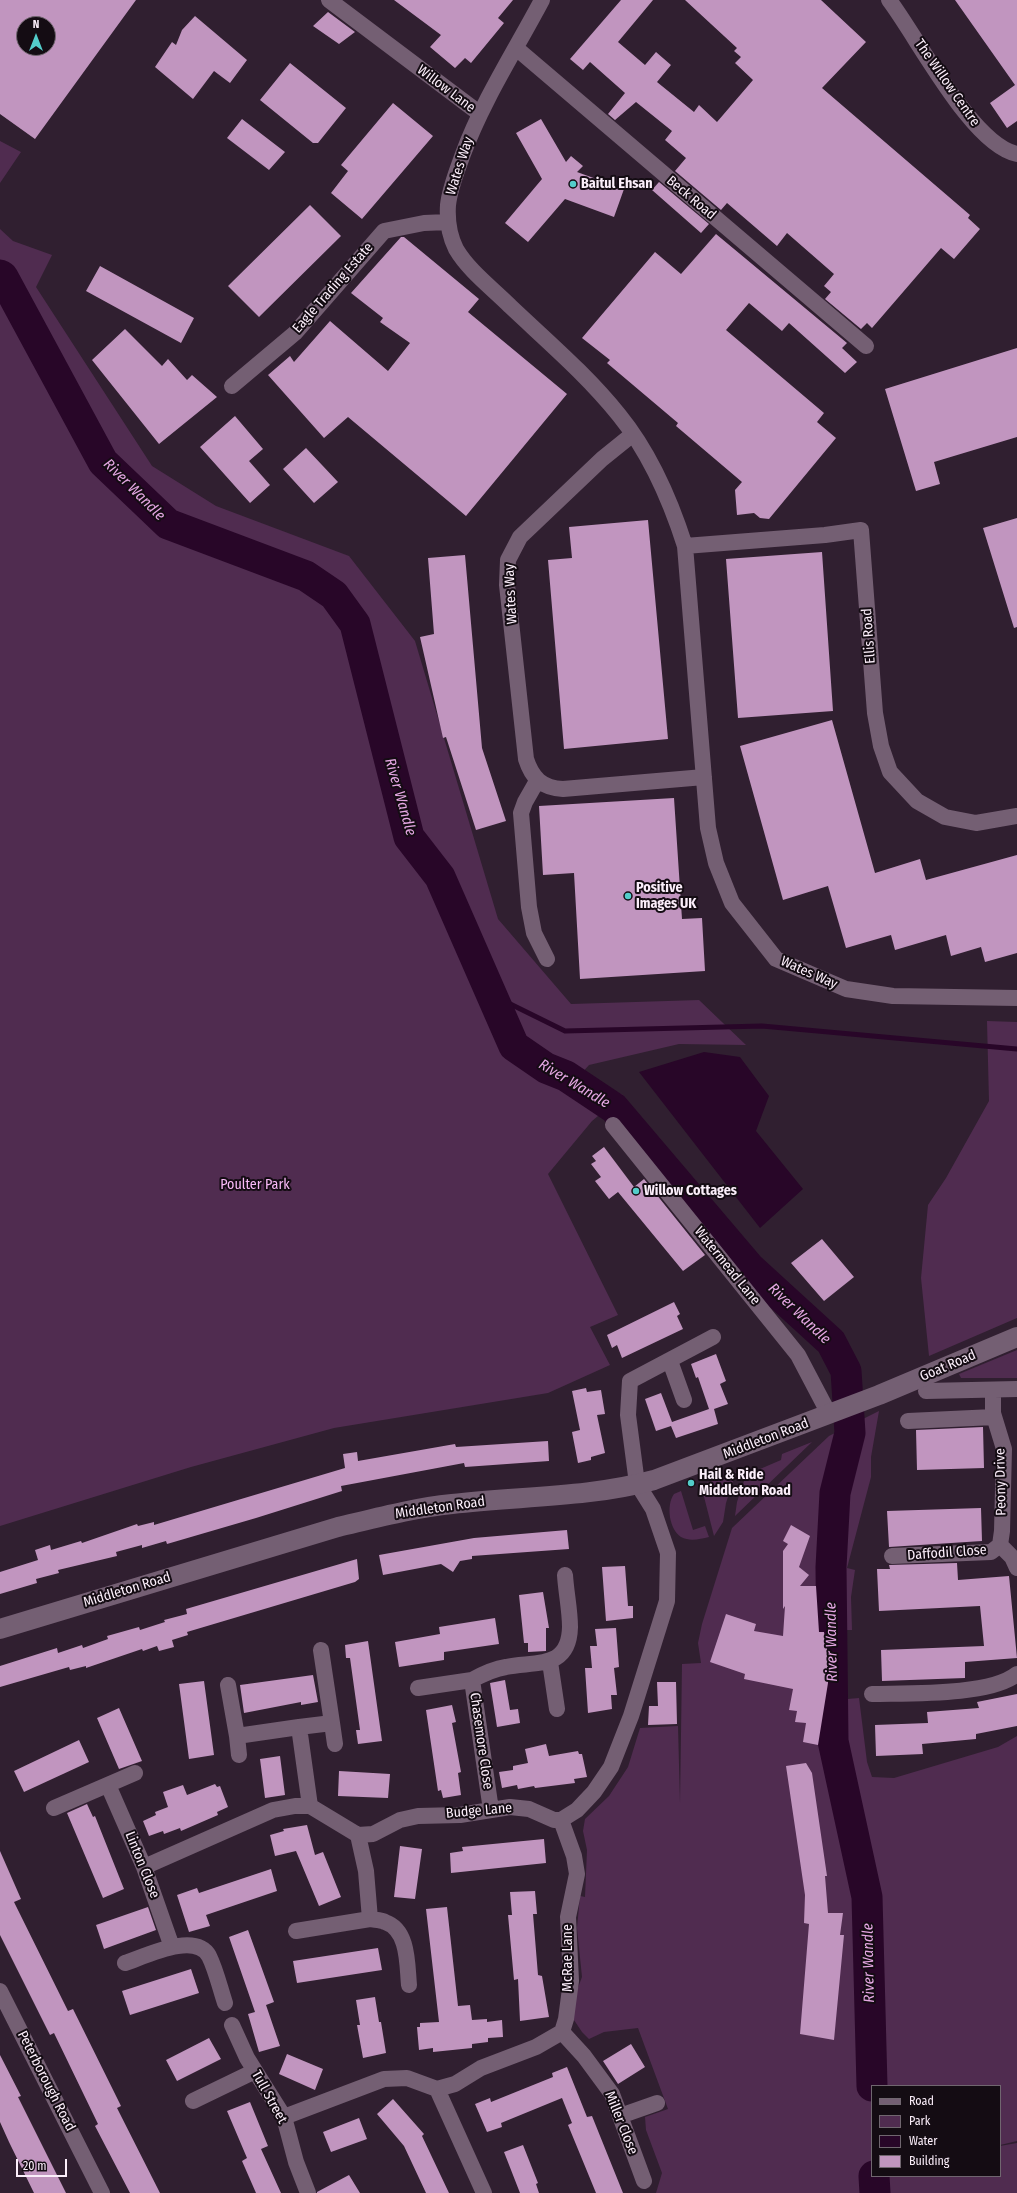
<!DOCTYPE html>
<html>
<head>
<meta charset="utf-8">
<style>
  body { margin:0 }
  #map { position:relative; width:1017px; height:2193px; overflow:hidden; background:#301f30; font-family:"Fira Sans Condensed",sans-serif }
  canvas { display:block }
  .legend { position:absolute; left:871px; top:2085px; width:130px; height:92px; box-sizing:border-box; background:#140c13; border:1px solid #70666f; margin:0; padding:5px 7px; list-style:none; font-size:12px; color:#fbeefa }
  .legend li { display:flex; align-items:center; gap:8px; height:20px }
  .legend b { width:20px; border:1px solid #70666f }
  .north { position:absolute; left:16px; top:16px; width:40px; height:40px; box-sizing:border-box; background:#140c13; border:1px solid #70666f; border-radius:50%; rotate:0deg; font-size:11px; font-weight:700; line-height:16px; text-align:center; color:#fbeefa }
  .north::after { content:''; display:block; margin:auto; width:14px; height:18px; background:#53cdca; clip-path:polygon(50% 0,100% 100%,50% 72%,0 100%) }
  .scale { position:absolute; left:16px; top:2159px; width:51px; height:18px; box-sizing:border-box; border:2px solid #fbeefa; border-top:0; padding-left:5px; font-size:12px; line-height:14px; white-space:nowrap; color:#fbeefa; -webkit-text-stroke:3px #140c13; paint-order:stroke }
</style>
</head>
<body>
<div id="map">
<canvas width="1017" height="2193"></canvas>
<ul class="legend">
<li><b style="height:5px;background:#745f73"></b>Road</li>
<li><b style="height:11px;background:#502c50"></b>Park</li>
<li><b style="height:11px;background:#280628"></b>Water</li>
<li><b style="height:11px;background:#c195bf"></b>Building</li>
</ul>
<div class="north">N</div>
<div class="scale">20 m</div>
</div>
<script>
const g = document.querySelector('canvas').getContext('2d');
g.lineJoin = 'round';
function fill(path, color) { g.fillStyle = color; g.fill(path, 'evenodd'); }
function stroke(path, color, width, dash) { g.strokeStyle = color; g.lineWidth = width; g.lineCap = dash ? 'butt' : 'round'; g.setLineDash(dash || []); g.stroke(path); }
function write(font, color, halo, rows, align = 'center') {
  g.font = font + ' "Fira Sans Condensed",sans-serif'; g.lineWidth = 4; g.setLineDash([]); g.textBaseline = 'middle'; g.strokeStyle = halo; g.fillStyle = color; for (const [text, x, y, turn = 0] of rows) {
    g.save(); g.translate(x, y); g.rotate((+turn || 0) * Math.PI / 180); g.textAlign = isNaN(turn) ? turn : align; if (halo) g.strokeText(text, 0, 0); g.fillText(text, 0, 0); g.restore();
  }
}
fill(new Path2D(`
  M0,141l21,11 -21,31z
  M0,229l13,12 39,14 -16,32 116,179 64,40 133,50 66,85 83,278 73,85 128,-4 47,45 -67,-1 -90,21 -9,10 43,20 -31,26 -44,53 70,141 -28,12 20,38 -62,28 -214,35 -143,39 -191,59z
  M987,1021l30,1v296l-88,38 -8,-78 7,-73 18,-27 43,-77z
  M1017,1350v28h-56l-2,-4z
  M879,1411l-8,46v20l-24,91 8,2 -4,27 1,33h-7l-1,10 -9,1 1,13h-7l-2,38 7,2 2,6 23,-2 8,64 5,15 22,1 104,-31 19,-11v405l-17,4v-59h-128v90h128v-30l17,-3v50h-361l6,-20 -16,-43 -1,-13 23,-8 -30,-81 -34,4 -15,7 -7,-7 -10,-15 4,-24 6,-16 -5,-49 3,-32 5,1 2,-47 -4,-19 2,-12 24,-23 19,-29 12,-39 38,-2 2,77 2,-139 19,-1 -3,-20 4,-19 30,-96 97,-92z
  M812,1442l-77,74 2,-14 9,-27 35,-15 1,-6z
  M736,1472l-10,31 -3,19 -9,14 -13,-51z
  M681,1491l12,39 12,-4 4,11c-9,2 -19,5 -28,0 -12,-8 -15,-32 -7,-43z`), '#502c50');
fill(new Path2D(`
  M704,1052l36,5 29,39 -13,35 47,58 -43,39 -121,-156z`), '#280628');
stroke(new Path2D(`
  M490,994l75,37 197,-5 255,23`), '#280628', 5);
stroke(new Path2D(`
  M0,275l3,2 100,185 65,62 138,52 28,19 21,29 54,213 31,40 74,169 32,22 20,8 48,32 136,160 81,74 15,29 4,62 -15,60 -4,74 2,174 34,156 5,189
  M874,2176l1,17`), '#280628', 31);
fill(new Path2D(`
  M0,0h136l-101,139 -35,-25zM24,24h24v24h-24z
  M394,0h119l-15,18 6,5 -33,40 -6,-5 -10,10 -25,-21 11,-12z
  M621,0h32l-35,42 27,23 11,-13 15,13 -14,17 37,30 5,-7 18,17 36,-42 -18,-17 6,-6 -7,-6 3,-3 -52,-48h136l45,42 -44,46 148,127 -2,3 12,11 -26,30 -13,-11 -69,80 -5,-5 -6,6 -36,-30 6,-7 -7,-6 10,-12 -47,-41 -10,13 -50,-43 -6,7 -46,-39 11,-13 -21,-18 7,-9 -36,-29 -21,18 -7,-6 17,-21 -35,-31 -7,8 -13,-11z
  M955,0h62v121l-10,7 -17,-25 25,-18z
  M328,12l27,20 -16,12 -26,-18z
  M195,16l52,44 -17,23 -16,-12 -21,28 -38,-32 17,-25 4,3 6,-15z
  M290,63l56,45 -28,35h-5l-53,-43z
  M393,103l40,33 -71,83 -31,-26 17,-22 -7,-6z
  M242,119l43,33 -16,18 -42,-32z
  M541,119l25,43 5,-6 12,10 -6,6 47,17 -10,28 -49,-18 -37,43 -23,-19 37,-44 -26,-46z
  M659,182l50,42 -8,9 -49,-43z
  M310,205l31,31 -82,81 -31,-31z
  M716,234l131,109 -5,5 15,14 -12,11 -56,-50 -7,8 -33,-28 -23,27 98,83 -7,9 19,16 -67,81 -9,-1 -6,-5 -17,2 -2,-25 7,-8 -66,-56 2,-3 -71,-60 3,-3 -28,-22 73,-86 26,22z
  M401,237h3l75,62 -11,13 99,82 -101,122 -118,-99 -24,21 -56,-63 22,-19 4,6 36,-41 58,50 22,-28 -30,-21 3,-4 -32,-25z
  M100,266l94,52 -13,25 -95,-52z
  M125,329l37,37 6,-7 19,21 5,-5 25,22 -58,47 -67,-84z
  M1017,348v89l-83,25 6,22 -24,7 -31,-102z
  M235,416l28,33 -14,12 21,24 -20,18 -50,-56z
  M306,448l32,34 -24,21 -31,-34z
  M1017,518v109l-3,1 -31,-100z
  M648,520l20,219 -104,10 -16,-189 24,-2 -3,-31z
  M822,552l11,159 -95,7 -12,-159z
  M465,555l17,193 24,73 -30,9 -30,-93 -3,1 -23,-101 14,-3 -6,-76z
  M832,720l43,153 45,-14 6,21 91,-25v98l-32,9 -4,-15 -30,9 -5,-21 -51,15 -4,-15 -45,13 -18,-62 -45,14 -43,-154z
  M674,798l8,121 20,-1 3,53 -125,8 -6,-106 -31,2 -4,-69z
  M604,1147l30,40 10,-8 61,76 -22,16 -65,-79 -9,7 -14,-18 6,-4 -10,-13 5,-3 -4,-5z
  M822,1239l32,38 -30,24 -33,-38z
  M674,1302l6,12 -3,2 6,13 -61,29 -5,-13 -5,3 -5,-13z
  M716,1354l10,27 -6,3 8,20 -14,5 4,15 -42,14 -5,-12 -15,5 -11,-32 16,-6 11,29 37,-13 -11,-32 -2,1 -5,-14z
  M586,1388l1,4 14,-2 4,24 -8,1 8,38 -14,4v3l-13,3 -6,-31 8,-2 -8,-39z
  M983,1427l1,41 -67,2 -1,-40z
  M548,1441l1,20 -84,6 -1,-4 -123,23 1,5 -86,27 -89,26 -1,-3 -24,7v-3l-26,7 1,4 -59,14 1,3 -23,6 1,4 -37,11v-22l38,-12 -3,-10 15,-5 1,5 30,-9 1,2 55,-19 1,2 16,-4v3l191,-57 -2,-14 14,-2 1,9 97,-17 1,3z
  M981,1508l1,33 -93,6 -2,-36z
  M791,1525l19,11 -11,31 10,8 -9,11h16l3,46h5l4,22v29l-10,62 -15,-3 3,-19 -11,-1 2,-11 -8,-1 4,-21 -49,-10 1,-5 -35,-12 16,-48 30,10 -2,7 29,5 2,-30 -2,3v-58l5,-7 -5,-3z
  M567,1530l2,19 -97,7v3l-12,2 -7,11 -12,-8 -58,11 -4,-20 95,-17z
  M357,1559l2,20 -4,3 -168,50 1,3 -16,5 2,7 -15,4 -2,-5 -14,5 -1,-2 -56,19v-2l-16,4 -1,-3 -69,20v-21l57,-18 1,5 24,-8 1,3 25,-9 -1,-3 32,-9 1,3 25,-8 -1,-2 23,-6 -1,-5z
  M957,1563l1,17 51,-4 8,82 -52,4v16l-83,3 -1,-31 103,-4 -4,-40 -101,5 -2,-42h13l-1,-4z
  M625,1566l3,40h5v12l-27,3 -4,-54z
  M543,1592l6,36h-3v23l-18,1v-9h-4l-5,-48z
  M495,1618l4,26 -55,8v8l-45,7 -4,-25 45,-8 -1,-7z
  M616,1628l3,39 -5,1 3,27h-6l1,14 -24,4 -3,-45h7l-2,-22h7l-2,-17z
  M368,1641l14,100 -24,3 -2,-14h4l-10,-72h-4l-1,-13z
  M313,1675l5,27 -17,3v-3l-57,11 -4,-28z
  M505,1680l5,30 8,-1 2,14 -23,4 -7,-44z
  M204,1681l10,74 -25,4 -10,-75z
  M657,1682h19l1,42 -29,1 1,-19h9z
  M1017,1694v32l-41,8v5l-54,5 1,10 -47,2 -1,-31 53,-2 -1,-11 52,-4 -2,-6z
  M452,1705l4,17 -4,1 9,49 -3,1 3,22 -18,3 -2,-8 -3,1 -12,-81z
  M119,1708l23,53 -23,8 -22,-51z
  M79,1740l10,22 -65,30 -10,-21z
  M546,1744l3,12 29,-5 1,3h3l5,23 -13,2 1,4 -40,5 -1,-2 -16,3 -1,-4 -15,3 -3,-16 14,-2v-4l15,-3 -3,-14z
  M280,1756l5,39 -20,3 -5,-39z
  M806,1763l6,10 15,103h-2l3,37h15l-3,22h4l-10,105 -34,-6 9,-110 -5,-1 1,-28 -19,-129z
  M339,1771l51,3 -2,24 -50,-2z
  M215,1784l2,3 3,-1 8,21 -11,5 1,3 -37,16 -1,-3 -16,6 -1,-3 -14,5 -6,-15 13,-6 -1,-3 13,-5 -5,-15 20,-7 4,10z
  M87,1804l6,13 2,-1 29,73 -21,9 -36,-85z
  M307,1825l8,30 8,-3 18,45 -22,9 -23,-55 -21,5 -5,-21 14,-4 -1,-2z
  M544,1839l2,24 -95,10 -1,-20 13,-2 -1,-4z
  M400,1846l22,3 -7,50 -21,-2z
  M0,1851l21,48 -7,3 54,109 5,-2 48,97 -4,2 43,85h-30l-35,-67 3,-2 -44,-91 -4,2 -50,-100z
  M271,1869l6,22 -71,24 4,11 -21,6 -12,-37 20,-7 2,5z
  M535,1891l2,23h-4l5,61 4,1 7,41 -29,4 -2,-42 -4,1 -6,-65h4l-2,-23z
  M148,1907l8,23 -52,19 -8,-24z
  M447,1907l11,99 12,-1 2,15 15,-1v3l15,-2 1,17 -15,1v4l-16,2v4l-39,4v-4l-14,2 -2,-23h3v-4l19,-1 -13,-113z
  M248,1930l26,72 -8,3 14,41 -21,6 -11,-38 7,-2 -26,-75z
  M378,1948l4,22 -85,13 -4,-22z
  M191,1969l8,24 -69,22 -8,-24z
  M375,1997l4,25h2l5,31 -23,5 -6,-33h3l-4,-25z
  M209,2038l12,21 -44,22 -11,-21z
  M631,2044l14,23 -27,17 -15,-23z
  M287,2054l36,15 -8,21 -36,-16z
  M0,2055l21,41 -3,1 48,96h-32l-25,-51 -9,-20z
  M567,2067l20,50 5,-1 31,77h-27l-28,-68 4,-2 -10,-25 -61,25 1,4 -15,5 -12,-28 15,-6 1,4 62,-25 -1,-4z
  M393,2099l31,35 -2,2 27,57h-23l-22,-47 -27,-32z
  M250,2102l18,44 -7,3 20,44h-25l-14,-32 5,-3 -20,-47z
  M359,2118l8,21 -36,13 -8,-20z
  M523,2145l15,38 -2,1 3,9h-19l-16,-41z
  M349,2175l11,18h-43v-1z`), '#c195bf');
stroke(new Path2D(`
  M329,0l150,113
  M542,0c-27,51 -59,100 -79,154 -6,17 -13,33 -15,51 -1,15 1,30 8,44 13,22 36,39 54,57 37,35 77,69 109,109 31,38 51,84 66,131l23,282 8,35 16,40 44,56 70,30 47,7 124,2
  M889,0c29,38 83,145 128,154
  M516,48l350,298
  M232,386l63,-53 89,-102 40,-8 24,-1
  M633,434l-31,25 -82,78 -12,23 -1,25 19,174c6,19 16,29 37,30l141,-12
  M685,546l140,-11 36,-5 14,183 6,33 9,26 27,29 28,16 31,6 41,-7
  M537,781l-12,21 -4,11 8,94 5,26 13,26
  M613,1125l185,230 31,59
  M670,1361l14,39
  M993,1390v23l11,36 -2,82 -2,14
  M926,1391l91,-2
  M908,1421l86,-4
  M1000,1545l12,12 5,11
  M892,1556l99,-4 9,-7
  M321,1650l11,73
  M550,1662l7,47
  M228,1685l9,51
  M418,1688l54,-8
  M872,1694c36,-1 118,2 145,-20
  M239,1755l-2,-19 62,-9
  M108,1785l36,82 28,80
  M310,1806l-11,-79 33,-4 3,21
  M54,1808l81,-35
  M491,1810l-19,-130c11,-6 21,-11 34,-13 29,-6 63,3 64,-40 0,-17 -4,-35 -5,-52
  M358,1835l8,36 4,48c5,1 11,1 15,3 24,8 22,43 24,63
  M144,1867l129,-57 22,-4h15l48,29 15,-1 27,-14 18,-4 42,-1 50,-8 19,2 25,11h7l16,-10 17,-18 17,-25 20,-51 36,-115 1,-48 -15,-44 -15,-24 -2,-9 -8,-61 2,-34 83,-44
  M296,1931l74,-12
  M125,1963c19,-6 70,-32 84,-7 7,14 11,32 16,47
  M0,1991l102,202
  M232,2025l15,33 37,59 12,45 12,31
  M562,2032l22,24 28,38 32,87
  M437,2089l47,104
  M193,2101l62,-30
  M620,2116l37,-13
  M284,2117l100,-38 23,-1 30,11 18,-5 26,-16 55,-21 26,-15 4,-13 5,-38 -3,-64 9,-43 -3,-18 -13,-36`), '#745f73', 16);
stroke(new Path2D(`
  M0,1629l338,-102c38,-9 75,-19 114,-23 67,-8 136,-6 202,-24l225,-85 138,-58`), '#745f73', 20);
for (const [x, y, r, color] of [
  [573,184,4,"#53cdca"],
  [628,896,4,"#53cdca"],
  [636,1191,4,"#53cdca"],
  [691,1483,4,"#53cdca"]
]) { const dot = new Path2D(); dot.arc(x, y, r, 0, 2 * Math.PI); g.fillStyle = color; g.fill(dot); stroke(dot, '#140c13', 1.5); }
write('14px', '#fbeefa', '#140c13', [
  ["The Willow Centre",947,83,55],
  ["Willow Lane",446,89,37],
  ["Wates Way",460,166,-72],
  ["Beck Road",691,198,40],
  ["Eagle Trading Estate",333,288,-49],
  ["Wates Way",511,594,-93],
  ["Ellis Road",869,636,-94],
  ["Wates Way",809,973,24],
  ["Watermead Lane",727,1266,51],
  ["Goat Road",948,1366,-23],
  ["Middleton Road",766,1439,-21],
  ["Peony Drive",1001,1482,-91],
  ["Middleton Road",440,1508,-8],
  ["Daffodil Close",947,1553,-4],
  ["Middleton Road",127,1590,-17],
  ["Chasemore Close",481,1741,82],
  ["Budge Lane",479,1811,-5],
  ["Linton Close",142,1865,68],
  ["McRae Lane",568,1958,-90],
  ["Peterborough Road",46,2081,63],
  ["Tull Street",269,2097,61],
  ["Miller Close",621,2123,68]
]);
write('bold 14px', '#fbeefa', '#140c13', [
  ["Baitul Ehsan",581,184],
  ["Positive",636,888],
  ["Images UK",636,904],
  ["Willow Cottages",644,1191],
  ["Hail & Ride",699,1475],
  ["Middleton Road",699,1491]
], 'left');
write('14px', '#f9baf7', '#140c13', [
  ["Poulter Park",255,1185]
]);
write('italic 15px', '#e5a7e3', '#140c13', [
  ["River Wandle",134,490,45],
  ["River Wandle",400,797,74],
  ["River Wandle",574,1084,31],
  ["River Wandle",799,1314,44],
  ["River Wandle",832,1642,-91],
  ["River Wandle",869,1963,-91]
]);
</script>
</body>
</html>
